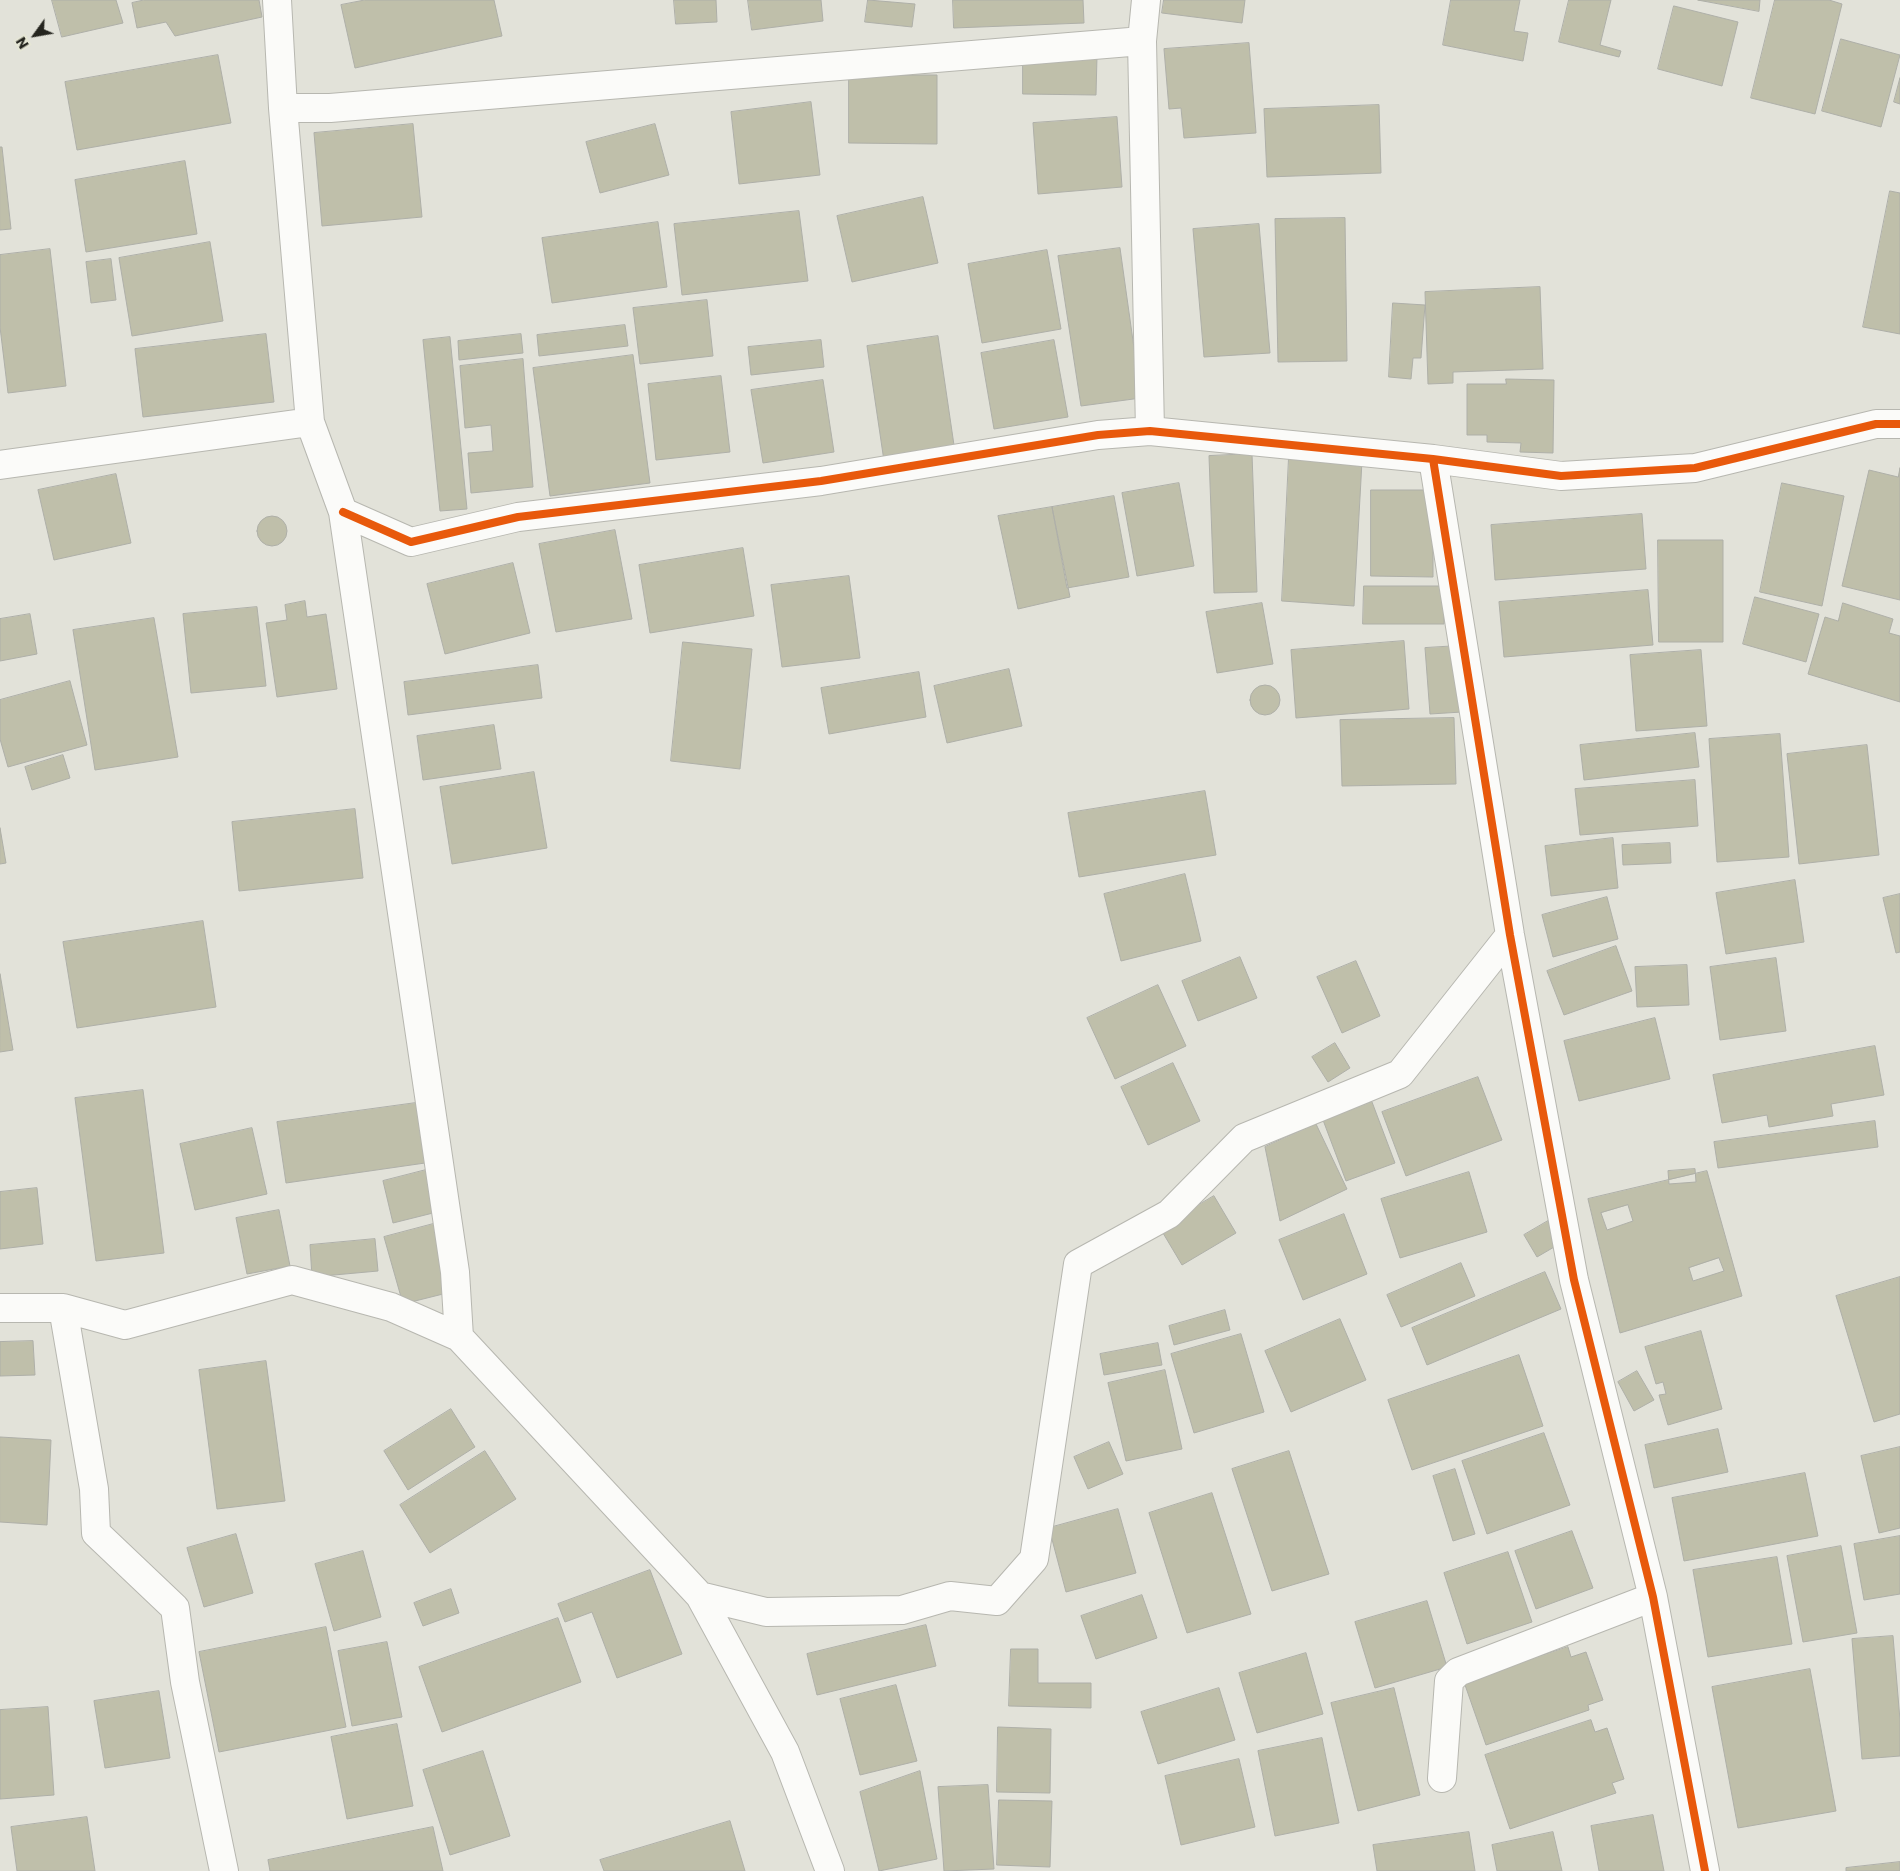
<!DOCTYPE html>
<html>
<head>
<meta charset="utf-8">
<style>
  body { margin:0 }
  #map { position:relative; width:1900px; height:1871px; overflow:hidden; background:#e2e2d9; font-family:Poppins,sans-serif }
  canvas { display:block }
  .north { position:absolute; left:10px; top:10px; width:50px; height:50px; -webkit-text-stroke:4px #e5e6d5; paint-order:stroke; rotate:238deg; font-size:14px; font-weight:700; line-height:20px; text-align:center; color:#25251f }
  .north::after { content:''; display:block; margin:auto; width:18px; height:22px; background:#25251f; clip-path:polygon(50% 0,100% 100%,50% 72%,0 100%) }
</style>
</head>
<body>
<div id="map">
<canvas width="1900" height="1871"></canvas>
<div class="north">N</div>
</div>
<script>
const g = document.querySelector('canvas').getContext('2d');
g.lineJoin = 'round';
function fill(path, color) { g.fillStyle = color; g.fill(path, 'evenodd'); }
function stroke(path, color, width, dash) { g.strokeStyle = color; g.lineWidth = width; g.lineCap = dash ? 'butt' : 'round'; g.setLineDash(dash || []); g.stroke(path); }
const building = new Path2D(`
  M52,0h64l7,23 -61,14z
  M144,0h115l3,17 -87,19 -9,-14 -29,6 -5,-25z
  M365,0h129l8,36 -147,32 -14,-63z
  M674,0h42l1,22 -41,2z
  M748,0h73l2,21 -71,9z
  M868,0l47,4 -3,23 -47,-5z
  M953,0h130l1,23 -130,5z
  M1164,0h81l-3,23 -80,-10z
  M1451,0h69l-6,31 14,2 -5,28 -80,-16z
  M1569,0h42l-11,45 21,6 -2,6 -60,-15z
  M1698,0h62l-1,11z
  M1775,0h54l13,4 -27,110 -64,-16z
  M1674,6l64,16 -16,64 -64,-17z
  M1841,39l59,16 -19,72 -59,-16z
  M1249,43l7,90 -72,5 -3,-30 -12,1 -5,-60z
  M1023,54l74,2 -1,39 -73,-1z
  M218,55l13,68 -154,27 -12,-68z
  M849,75h88v69l-88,-1z
  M1900,78v26l-6,-2z
  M811,102l9,73 -81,9 -8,-72z
  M1379,105l2,68 -114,4 -3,-68z
  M1117,117l5,70 -84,7 -5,-71z
  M413,124l9,93 -100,9 -8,-93z
  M655,124l14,51 -69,18 -14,-51z
  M0,147h2l9,82 -11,1z
  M185,161l12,73 -111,18 -11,-72z
  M1890,191l10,2v141l-37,-7z
  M923,197l15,66 -86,19 -15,-66z
  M799,211l9,70 -126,14 -8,-71z
  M1345,218l2,143 -69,1 -3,-143z
  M658,222l9,65 -115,16 -10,-65z
  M1259,224l11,129 -66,4 -11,-128z
  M210,242l13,79 -91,15 -13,-78z
  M1120,248l21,150 -60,8 -23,-150z
  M50,249l16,137 -58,7 -8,-66v-72z
  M1047,250l14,79 -79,14 -14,-79z
  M111,259l5,41 -25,3 -5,-41z
  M1540,287l3,82 -90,3v11l-25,1 -3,-92z
  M707,300l6,56 -73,8 -7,-56z
  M1393,303l32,2 -4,53h-8l-2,21 -22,-2z
  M625,325l3,21 -89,10 -2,-21z
  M266,334l8,68 -131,15 -8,-68z
  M521,334l2,19 -64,7 -1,-19z
  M938,336l17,116 -71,9 -17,-115z
  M450,337l17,172 -27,2 -17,-171z
  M821,340l3,27 -73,8 -3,-28z
  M1054,340l14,77 -74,12 -13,-76z
  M633,355l17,128 -100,13 -17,-128z
  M523,359l10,128 -62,6 -3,-40 25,-2 -2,-26 -26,3 -5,-62z
  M721,376l9,76 -74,8 -8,-76z
  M1506,379l48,1 -1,73 -33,-1 1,-9 -34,-1v-7h-20v-51h39z
  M823,380l11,72 -71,11 -12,-73z
  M1252,454l5,138 -43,1 -5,-137z
  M1289,457l73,4 -8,145 -72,-5z
  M1900,468v132l-58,-14 27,-116 29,7z
  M116,474l15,69 -77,17 -16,-70z
  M1179,483l15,83 -57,10 -15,-83z
  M1782,483l62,13 -22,110 -62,-14z
  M1371,490h62v87l-62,-1z
  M1114,496l15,81 -62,11 -15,-81z
  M1052,507l18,90 -52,12 -20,-93z
  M1642,514l4,55 -151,11 -4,-55z
  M257 531a15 15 0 1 1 30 0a15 15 0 1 1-30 0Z
  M615,530l17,89 -76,13 -17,-88z
  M1658,540h65v102h-64z
  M743,548l11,68 -104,17 -11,-68z
  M513,563l17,70 -85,21 -18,-70z
  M849,576l11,82 -78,9 -11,-82z
  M1364,586h80v38h-81z
  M1648,590l5,55 -149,12 -5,-55z
  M1755,597l64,17 -13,48 -63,-18z
  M305,601l2,16 19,-3 11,75 -60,8 -11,-74 21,-3 -2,-15z
  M1262,603l11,61 -56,9 -11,-61z
  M1843,603l50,16 -4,14 11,3v66l-92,-28 17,-57 13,4z
  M257,607l9,79 -75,7 -8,-79z
  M30,614l7,40 -37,7v-42z
  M154,618l24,139 -83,13 -22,-140z
  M1404,641l5,68 -113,9 -5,-68z
  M683,642l69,7 -12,120 -69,-8z
  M1458,646l4,66 -32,2 -5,-66z
  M1701,650l6,76 -71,5 -6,-76z
  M538,665l4,33 -134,17 -4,-33z
  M1009,669l13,57 -75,17 -13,-57z
  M919,672l7,45 -97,17 -8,-46z
  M70,681l17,64 -79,22 -8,-28v-39z
  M1250 700a15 15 0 1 1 30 0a15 15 0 1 1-30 0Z
  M1454,718l2,66 -114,2 -2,-66z
  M494,725l7,44 -78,11 -6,-44z
  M1695,733l4,34 -115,13 -4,-35z
  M1780,734l9,123 -72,5 -8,-123z
  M1867,745l12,110 -80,9 -12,-110z
  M63,755l7,23 -38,12 -7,-23z
  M534,772l13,76 -95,16 -12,-77z
  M1695,780l3,46 -118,9 -5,-46z
  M1205,791l11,64 -137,22 -11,-64z
  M355,809l8,69 -124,13 -7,-69z
  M0,828l6,35 -6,1z
  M1613,838l5,50 -67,8 -6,-50z
  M1670,843l1,20 -48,2 -1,-20z
  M1185,874l16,67 -80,20 -17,-67z
  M1795,880l9,62 -78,12 -10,-61z
  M1900,894v58l-4,1 -13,-55z
  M1607,897l11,42 -65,18 -11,-42z
  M203,921l13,86 -139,21 -14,-86z
  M1616,946l16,45 -68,24 -17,-44z
  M1240,957l17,41 -59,23 -16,-40z
  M1776,958l10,73 -66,9 -10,-73z
  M1356,961l24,55 -38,17 -25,-56z
  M1687,965l2,40 -52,2 -2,-40z
  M0,974l13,76 -13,2z
  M1158,985l28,61 -71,33 -28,-61z
  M1655,1018l15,61 -91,22 -15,-60z
  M1335,1043l15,25 -22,14 -16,-25z
  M1875,1046l9,49 -53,9 2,12 -64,11 -2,-12 -45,8 -9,-48z
  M1173,1063l27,58 -52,24 -27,-58z
  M1478,1077l24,63 -96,36 -24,-64z
  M143,1090l21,163 -68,8 -21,-163z
  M423,1102l9,60 -146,21 -9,-61z
  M1372,1102l23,61 -49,18 -23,-61z
  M1875,1121l3,26 -160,21 -4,-26z
  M1316,1124l31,65 -67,32 -15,-74z
  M252,1128l15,66 -72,16 -15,-66z
  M1695,1169l1,13 -27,2 -1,-13z
  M426,1170l11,42 -44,11 -10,-42z
  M1707,1171l35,125 -122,37 -32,-134z
  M1469,1172l18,60 -87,26 -19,-59z
  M37,1188l6,56 -43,5v-57z
  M1214,1196l22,37 -54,32 -22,-37z
  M1628,1205l5,16 -26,9 -6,-17z
  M279,1210l11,56 -43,8 -11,-56z
  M1344,1214l23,60 -64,26 -24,-60z
  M1548,1221l13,22 -24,14 -13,-22z
  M437,1223l18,68 -52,13 -19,-67z
  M375,1239l3,32 -66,6 -2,-32z
  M1719,1258l5,13 -31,10 -4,-13z
  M1461,1263l14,33 -74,31 -14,-32z
  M1545,1272l16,37 -134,56 -15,-37z
  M1900,1277v137l-26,8 -38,-126z
  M1225,1310l5,20 -56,15 -5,-19z
  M1340,1319l26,61 -75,32 -26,-61z
  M1701,1331l21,78 -54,16 -9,-30 7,-1 -3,-12 -7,2 -11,-37z
  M1241,1334l23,78 -70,21 -23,-79z
  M33,1341l2,34 -35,1v-34z
  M1158,1343l4,22 -58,10 -4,-21z
  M1519,1355l24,71 -131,44 -24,-70z
  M266,1361l19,140 -68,8 -18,-139z
  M1165,1370l17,79 -56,12 -18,-78z
  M1637,1371l17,29 -20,11 -16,-29z
  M451,1409l24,38 -67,43 -24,-39z
  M1718,1429l10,43 -74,16 -9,-43z
  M1544,1433l26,72 -83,29 -25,-73z
  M0,1437l51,3 -4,85 -47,-3z
  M1109,1442l14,32 -35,15 -14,-32z
  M1900,1447v81l-21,5 -18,-77z
  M485,1451l31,48 -86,54 -30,-48z
  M1289,1451l40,123 -57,17 -40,-122z
  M1455,1469l20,65 -22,7 -20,-65z
  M1805,1473l13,63 -134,25 -12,-63z
  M1212,1493l39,121 -64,19 -38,-120z
  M1118,1509l18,64 -70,19 -17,-64z
  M1572,1531l21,57 -57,21 -21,-58z
  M236,1534l17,59 -49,14 -17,-59z
  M1900,1536v58l-36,6 -10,-56z
  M1841,1546l16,87 -54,9 -16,-86z
  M363,1551l18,66 -47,14 -19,-67z
  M1508,1552l24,70 -65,22 -23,-71z
  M1777,1557l15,87 -84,13 -15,-87z
  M650,1570l32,84 -65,24 -25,-66 -27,10 -7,-18z
  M451,1589l8,24 -36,13 -9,-23z
  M1142,1595l15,43 -61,21 -15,-43z
  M1427,1601l20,66 -72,21 -20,-66z
  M558,1618l23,64 -139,50 -23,-65z
  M926,1625l10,41 -119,29 -10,-41z
  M326,1627l20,100 -127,25 -20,-100z
  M1893,1636l7,84v36l-38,3 -10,-120z
  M387,1642l15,75 -50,9 -14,-75z
  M1568,1647l3,10 15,-5 17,48 -15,5 1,5 -103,35 -22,-63z
  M1011,1649h27v34h53v25l-82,-2z
  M1306,1653l17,61 -66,19 -18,-60z
  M1810,1669l26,142 -98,17 -26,-141z
  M896,1685l21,76 -57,14 -20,-76z
  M1219,1688l16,52 -77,24 -17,-52z
  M1394,1688l26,107 -62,16 -27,-108z
  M159,1691l11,67 -65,10 -11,-67z
  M48,1707l6,88 -54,4v-89z
  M1591,1720l4,12 12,-4 17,51 -12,4 4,10 -106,36 -25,-74z
  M397,1724l16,82 -66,13 -16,-82z
  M998,1727l53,2 -1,64 -53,-1z
  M1322,1738l17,85 -64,13 -17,-85z
  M483,1751l27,85 -60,19 -27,-85z
  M1239,1759l16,68 -74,18 -16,-69z
  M920,1771l17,88 -58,12 -19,-79z
  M988,1785l6,84 -50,2 -6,-84z
  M999,1800l53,1 -2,66 -53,-2z
  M1653,1815l11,56h-65l-8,-45z
  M87,1817l8,54h-78l-6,-44z
  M730,1821l15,50h-141l-4,-11z
  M433,1827l10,44h-173l-2,-11z
  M1469,1832l6,39h-98l-4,-26z
  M1553,1832l9,39h-65l-5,-26z
  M1900,1862v9h-54v-3z`);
fill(building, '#bfbfaa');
stroke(building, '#aeafa8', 1);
const minor = new Path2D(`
  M277,0l6,108 27,314 33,90 112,760 4,65
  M1146,0l-4,41 8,390
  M283,108h47l812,-67
  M1433,459l77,476 64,345 79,317 52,274
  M0,465l310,-43
  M343,512l68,30 107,-25 303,-36 277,-46 52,-4 283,28 128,17 134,-8 181,-44h24
  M0,1308h63l62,17 167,-45 99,27 68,30 241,259 85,156 45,119
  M63,1308l31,181 2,44 79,75 10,74 39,189
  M700,1596l66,16 136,-2 48,-14 47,5 37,-42 44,-295 91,-50 75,-76 156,-64 110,-139
  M1442,1778l7,-97 9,-9 195,-75`);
stroke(minor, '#b7b7b0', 30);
stroke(minor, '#fbfbf9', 28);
stroke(new Path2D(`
  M1433,459l77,476 64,345 79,317 52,274
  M343,512l68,30 107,-25 303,-36 277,-46 52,-4 283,28 128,17 134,-8 181,-44h24`), '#e8590c', 8);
</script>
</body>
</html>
